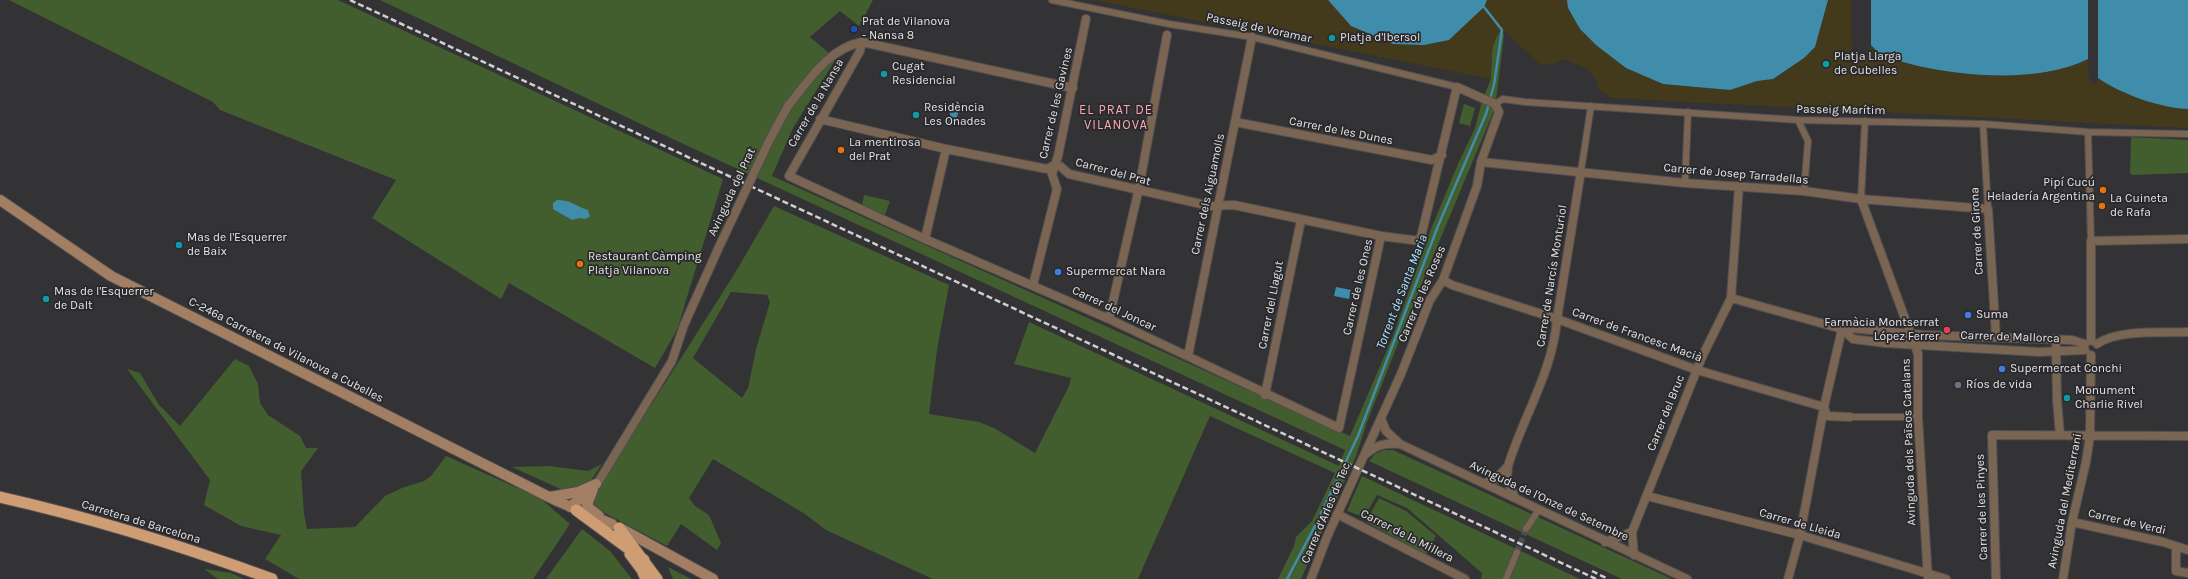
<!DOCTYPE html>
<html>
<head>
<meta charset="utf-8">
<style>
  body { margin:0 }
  canvas { display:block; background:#333235 }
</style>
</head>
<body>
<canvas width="2188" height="579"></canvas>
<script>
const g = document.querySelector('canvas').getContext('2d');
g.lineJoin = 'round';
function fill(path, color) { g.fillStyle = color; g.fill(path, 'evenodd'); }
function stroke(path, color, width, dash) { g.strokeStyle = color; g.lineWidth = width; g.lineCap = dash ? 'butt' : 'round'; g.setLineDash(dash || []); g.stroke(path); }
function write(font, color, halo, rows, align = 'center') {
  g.font = font + ' Karla,sans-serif'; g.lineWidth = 3.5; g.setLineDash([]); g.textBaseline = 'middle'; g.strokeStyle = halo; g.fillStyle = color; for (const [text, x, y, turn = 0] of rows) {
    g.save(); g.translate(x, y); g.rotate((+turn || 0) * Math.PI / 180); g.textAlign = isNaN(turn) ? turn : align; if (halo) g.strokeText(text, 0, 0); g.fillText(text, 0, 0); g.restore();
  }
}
fill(new Path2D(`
  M9,0h329l385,179 -46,151 -22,38 -146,-85 -8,16 -129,-81 24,-38 -176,-70 -7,-8z
  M380,0h493l-14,26 -19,-15 -30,26 26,22 -43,69 -21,48 578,260 43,-100 38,-107 27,-65 17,-36 7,-27 9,-22 1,-30 4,-12 6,-8 2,7 -9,72 -71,170 -57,144 -11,34 -55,123h-23l16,-33 2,-9 16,-16 23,-48 -125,-57 -72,163h-205l-107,-49 -21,-16 -92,-55 -24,39 6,8 14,9 12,28 -4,7 -36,-26 -14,22 -77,-41 4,-10 141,-222 39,-67 175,79 -12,65 -8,64 50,8 15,6 41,25 34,-67 2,-8 -57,-14 15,-42 310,144 6,-16 -683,-316zM731,292l36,3 3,7 -14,47 -8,39 -6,10 -49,-40z
  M1464,104l11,4 -5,18 -11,-3z
  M2131,137l57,3v33l-56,2 -2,-2z
  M864,195l26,6 -5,14 -23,-10z
  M235,359l14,7 9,18 2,19 8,12 32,21 6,12h12l-17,23 3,43 3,15 48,-2 30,-31 17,-8 22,-7 7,-5 15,-20 94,42 30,26 -37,55h-234l-34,-20 16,-24 -40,-9 -37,-21 6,-25 -83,-111 13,4 19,32 21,21z
  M1384,450h9l279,129h-50l-253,-118 6,-7z
  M602,464l-13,19 -24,8 -53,-24 37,-1 39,5z
  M1362,476l218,103h-99l1,-6 -75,-65 -30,-13 -13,22 -17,-6z
  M1379,498l27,13 30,25 -10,18 -60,-32z
  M582,529l28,22 22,28h-86z
  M668,567l23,12h-18z
  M204,569l27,4 13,6h-26z`), '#425d2e');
fill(new Path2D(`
  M1094,0h234l23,26 42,18 31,1 26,-6 34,-32 3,-7h80l1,8 12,21 16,16 30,23 37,16 66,6 28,-9 16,-2 31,-21 11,-11 13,-47h23l1,60 7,4 8,-7 4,-12c3,3 7,8 11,10 8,5 23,7 32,10 52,12 125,18 174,-6l1,21 6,6 3,-8c23,16 62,30 90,31v19l-577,-30 -12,-9 -4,-11 -8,-9 -23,-10 -13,6 -11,-1 -38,-35c-12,15 -11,31 -11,50z`), '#423a1a');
fill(new Path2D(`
  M1328,0h159l-3,7 -35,33 -25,5 -31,-1 -42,-18z
  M1567,0h261l-13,47 -11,11 -31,21 -16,2 -27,9 -67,-6 -37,-16 -30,-23 -16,-16 -12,-21z
  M1871,0h217v59c-49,24 -122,18 -174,6 -9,-3 -24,-5 -32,-10 -4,-2 -8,-7 -11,-10z
  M2098,0h90v109c-28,-1 -67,-15 -90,-31z
  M951,109l8,1 -4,14 -7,-1z
  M557,200c14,0 18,6 31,10l2,6 -4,3 -7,-1 -7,2 -19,-11v-6z
  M1336,287l15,3 -2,9 -15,-3z`), '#408dab');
fill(new Path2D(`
  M2088,0h2v59l-2,2z
  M2096,0h2v80l-2,-2z`), '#333235');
stroke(new Path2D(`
  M1287,579l28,-53 43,-90 80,-210 48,-112 8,-29 8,-55 -18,-23`), '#408dab', 2.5);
stroke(new Path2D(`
  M1517,552l9,-23`), '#4e4d50', 6, [6, 3]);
const pedestrian = new Path2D(`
  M1052,0l117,24 83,13 205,50
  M1495,104l8,-5 22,3 273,18 185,4 105,8 100,2
  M1798,120l10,21 -4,50
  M1983,124l5,85
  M2088,132l3,109
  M1581,171l10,-65
  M1685,183l3,-71
  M1861,199l4,-78
  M1850,417h68
  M1526,529l10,-15
  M1506,579l11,-27`);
const minor = new Path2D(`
  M862,42l-2,9 -71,125 136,63 184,80 230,109 42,-192
  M788,106c20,-25 41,-58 74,-64l211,46
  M820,119l126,30 101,20 7,-4 6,1 9,8 141,32 24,-1 147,31 39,5 37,-154 38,17 4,8 -18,50 -4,24 -34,94 -13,20 -29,74 -74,163 -16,42
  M1235,122l197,38 10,-5
  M1481,162l204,21 119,8 57,8 127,10 8,128
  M1861,199l57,155v63l10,162
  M925,239l21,-90
  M1443,280l9,5 105,34 140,51 127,37 3,9 23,1
  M1033,285l24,-96 -5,-15 6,-18 28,-137
  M1731,298l111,31 11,10 32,4 154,9 46,-2
  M1109,319l30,-131 28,-153
  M1842,329l8,-1 73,7 149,5 13,4
  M2091,341v-100l97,-2
  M2097,344c21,-15 65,-11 91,-12
  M2056,346l1,54 3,35
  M1188,356l64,-319
  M1265,395l36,-175
  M1381,418l5,13 14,13
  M1366,454c12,-10 19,-11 34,-10l287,135
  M1508,466l-1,13 8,19
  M1485,483l11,-4 12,-13c15,-49 45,-95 49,-147l24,-148
  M597,484l75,-123 12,-36 35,-78
  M1647,496l153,39 146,44
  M1337,514l128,65
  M2072,522l91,20 25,8
  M1605,542l27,-10
  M2176,547v24l12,2
  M1634,555l-2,-23 70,-175 29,-59 8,-112
  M1788,579l12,-44 24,-128 18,-78
  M1996,579l-4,-144 196,1
  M2063,579l9,-57 14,-60 4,-26 1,-81`);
const secondary = new Path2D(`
  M0,200l111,76 446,225 55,23
  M593,489l-6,16 3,4 9,7
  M550,497l28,-5 18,-8
  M570,507l20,-16
  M620,528l93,51`);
const trunk = new Path2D(`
  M0,497c93,21 183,49 272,82
  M576,510l68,50
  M619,528l38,51
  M630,554l12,16 4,9`);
stroke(pedestrian, '#4f4e51', 8);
stroke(minor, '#4f4e51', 10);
stroke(secondary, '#4f4e51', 12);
stroke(trunk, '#4f4e51', 13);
stroke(pedestrian, '#7a6452', 6);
stroke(minor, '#7a6452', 8);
stroke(secondary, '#a27f62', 10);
stroke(trunk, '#cf9d74', 11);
stroke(new Path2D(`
  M350,0l1246,579
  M1592,571l16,8`), '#d0cfd2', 2.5, [6, 3]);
const minorBridge = new Path2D(`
  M719,247l51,-108 18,-33`);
stroke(minorBridge, '#4f4e51', 10, []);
stroke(minorBridge, '#7a6452', 8);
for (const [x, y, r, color] of [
  [854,29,4,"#1a4fb4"],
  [1332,38,4,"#0f9aa8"],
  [1826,64,4,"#0f9aa8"],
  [884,74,4,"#0f9aa8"],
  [916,115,4,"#0f9aa8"],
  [841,150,4,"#e8710a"],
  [2103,190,4,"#e8710a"],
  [2102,206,4,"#e8710a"],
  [179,245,4,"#0f9aa8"],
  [580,264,4,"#e8710a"],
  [1058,272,4,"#3f7fe0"],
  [46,299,4,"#0f9aa8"],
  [1968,315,4,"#3f7fe0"],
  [1947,330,4,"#e0444e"],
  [2002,369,4,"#3f7fe0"],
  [1958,385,4,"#6b7280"],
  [2067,398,4,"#0f9aa8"]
]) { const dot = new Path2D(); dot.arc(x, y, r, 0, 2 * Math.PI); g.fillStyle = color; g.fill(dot); stroke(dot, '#29282b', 1.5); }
write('12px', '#e4e3e6', '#29282b', [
  ["Prat de Vilanova",862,22],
  ["- Nansa 8",862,36],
  ["Platja d'Ibersol",1340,38],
  ["Platja Llarga",1834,57],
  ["de Cubelles",1834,71],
  ["Cugat",892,67],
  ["Residencial",892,81],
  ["Residència",924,108],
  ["Les Onades",924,122],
  ["La mentirosa",849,143],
  ["del Prat",849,157],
  ["Pipí Cucú",2095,183,"right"],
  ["Heladería Argentina",2095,197,"right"],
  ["La Cuineta",2110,199],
  ["de Rafa",2110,213],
  ["Mas de l'Esquerrer",187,238],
  ["de Baix",187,252],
  ["Restaurant Càmping",588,257],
  ["Platja Vilanova",588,271],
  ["Supermercat Nara",1066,272],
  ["Mas de l'Esquerrer",54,292],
  ["de Dalt",54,306],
  ["Suma",1976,315],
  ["Farmàcia Montserrat",1939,323,"right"],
  ["López Ferrer",1939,337,"right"],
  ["Supermercat Conchi",2010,369],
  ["Ríos de vida",1966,385],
  ["Monument",2075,391],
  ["Charlie Rivel",2075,405]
], 'left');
write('12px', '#e4e3e6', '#29282b', [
  ["Passeig de Voramar",1259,28,12],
  ["Carrer de la Nansa",816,103,-60],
  ["Carrer de les Gavines",1056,103,-77],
  ["Passeig Marítim",1841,110,1],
  ["Carrer de les Dunes",1341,131,11],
  ["Carrer del Prat",1113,172,15],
  ["Carrer de Josep Tarradellas",1736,174,5],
  ["Avinguda del Prat",732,192,-65],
  ["Carrer dels Aiguamolls",1208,194,-78],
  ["Carrer de Girona",1977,231,-93],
  ["Carrer de Narcís Monturiol",1552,276,-81],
  ["Carrer de les Ones",1358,287,-77],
  ["Carrer de les Roses",1422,294,-67],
  ["Carrer del Llagut",1271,305,-79],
  ["Carrer del Joncar",1114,309,25],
  ["Carrer de Francesc Macià",1637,335,20],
  ["Carrer de Mallorca",2010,337,2],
  ["C-246a Carretera de Vilanova a Cubelles",286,350,27],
  ["Carrer del Bruc",1666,413,-68],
  ["Avinguda dels Països Catalans",1909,442,-92],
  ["Avinguda de l'Onze de Setembre",1549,501,25],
  ["Avinguda del Mediterrani",2065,501,-79],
  ["Carrer de les Pinyes",1982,507,-92],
  ["Carrer d'Arles de Tec",1326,513,-67],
  ["Carretera de Barcelona",141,522,17],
  ["Carrer de Verdi",2127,522,13],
  ["Carrer de Lleida",1800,524,16],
  ["Carrer de la Millera",1407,536,27]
]);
g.letterSpacing = '1px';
write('13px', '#fba7b2', '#29282b', [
  ["EL PRAT DE",1116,110],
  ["VILANOVA",1116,125]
]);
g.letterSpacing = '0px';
write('italic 13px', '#a7e3fe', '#29282b', [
  ["Torrent de Santa Maria",1402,292,-69]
]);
</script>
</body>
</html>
